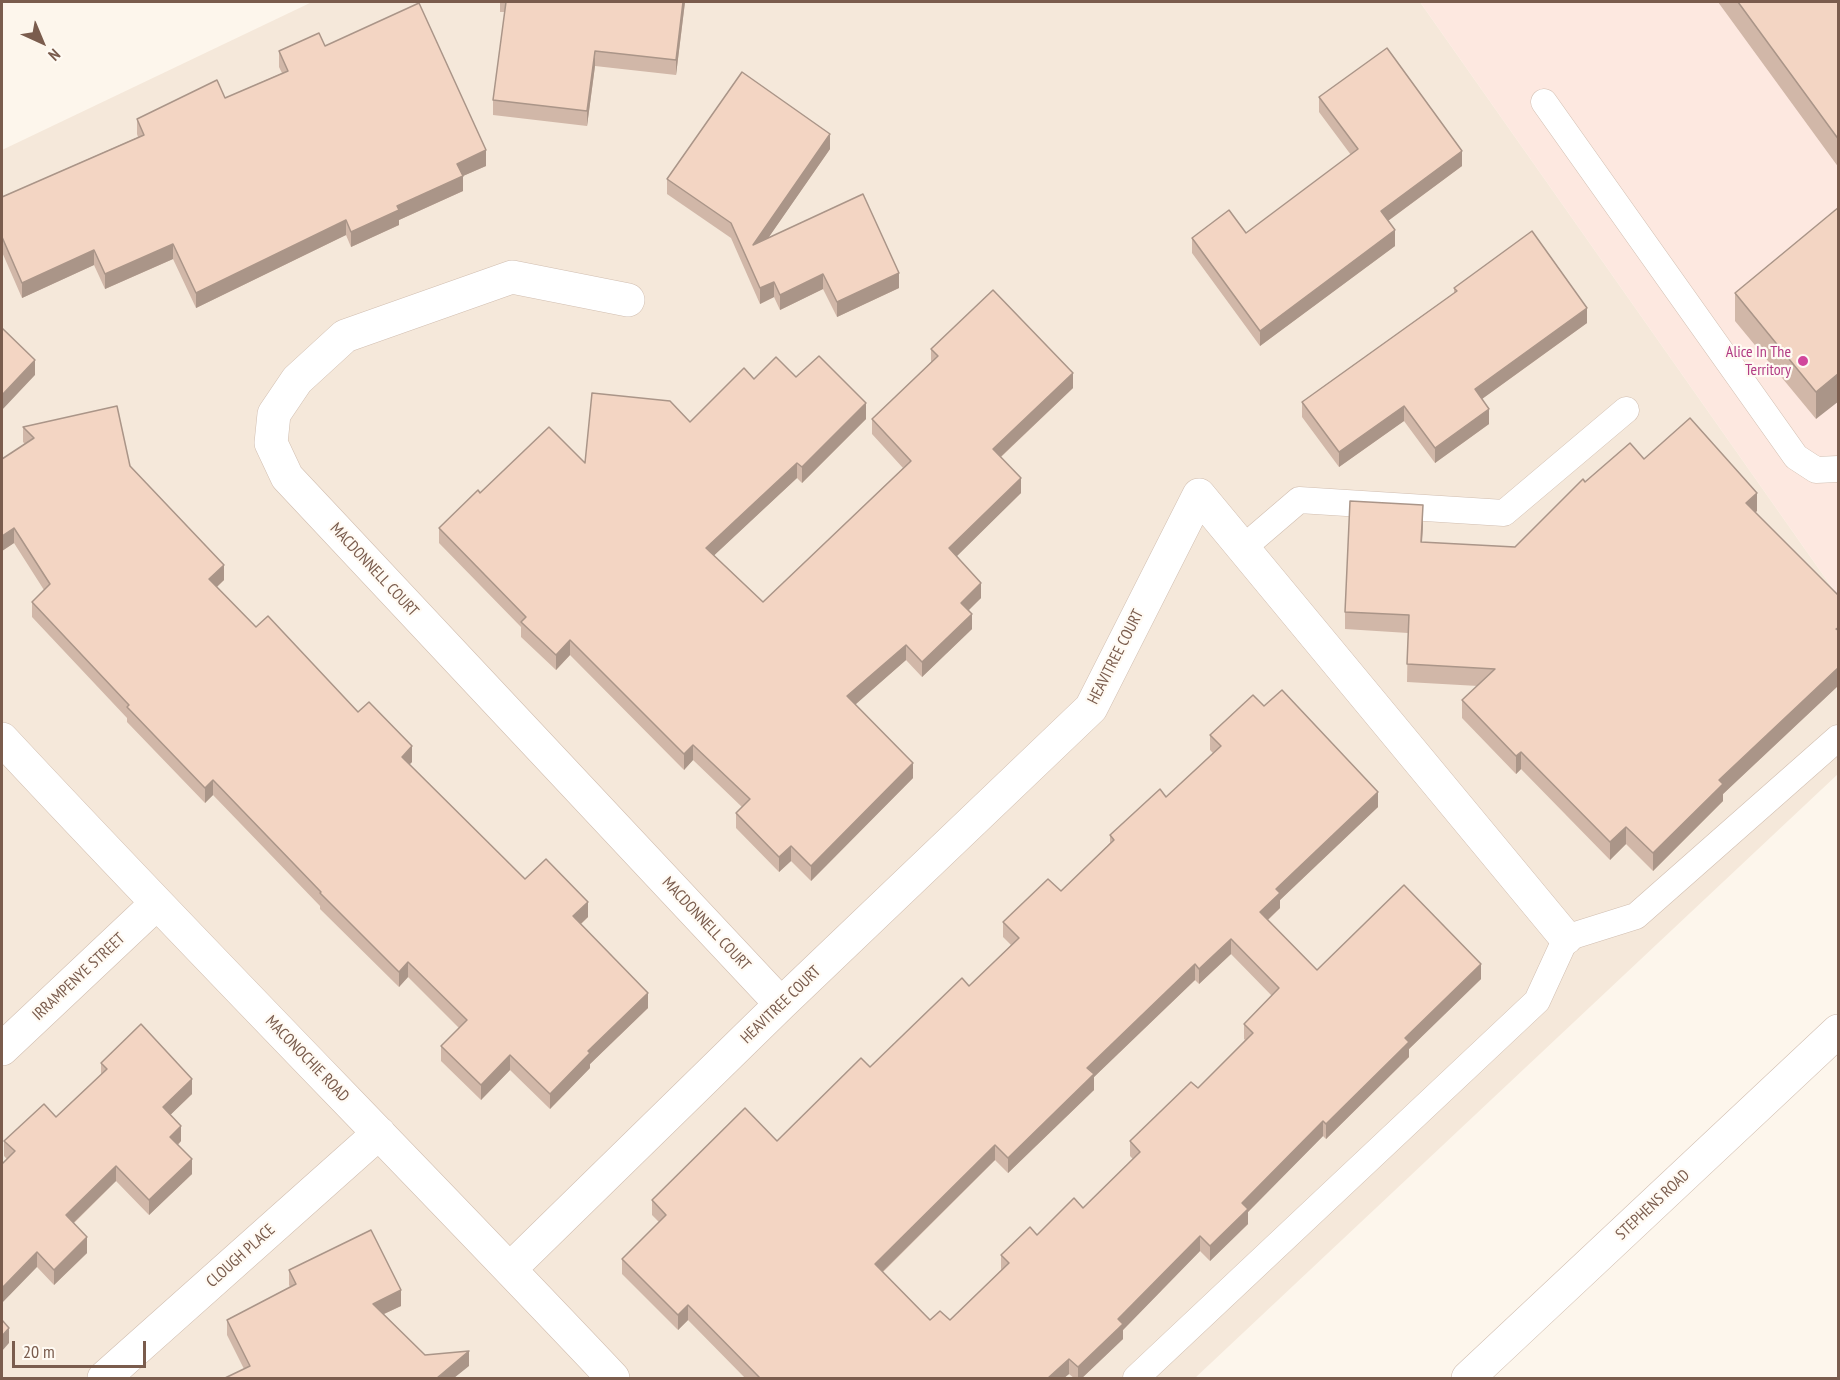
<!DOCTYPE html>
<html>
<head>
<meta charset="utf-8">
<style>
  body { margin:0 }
  #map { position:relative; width:1840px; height:1380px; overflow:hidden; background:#fdf6ec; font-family:"PT Sans Narrow",sans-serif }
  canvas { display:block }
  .frame { position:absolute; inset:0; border:3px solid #7a5c4d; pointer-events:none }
  .north { position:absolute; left:12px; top:12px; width:60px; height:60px; -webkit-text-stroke:4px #fffaf3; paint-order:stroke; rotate:136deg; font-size:16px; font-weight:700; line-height:24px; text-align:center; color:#7a5c4d }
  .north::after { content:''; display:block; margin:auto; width:21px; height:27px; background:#7a5c4d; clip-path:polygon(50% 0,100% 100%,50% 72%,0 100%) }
  .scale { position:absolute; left:12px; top:1341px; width:134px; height:27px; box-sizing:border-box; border:3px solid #7a5c4d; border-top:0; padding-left:8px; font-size:18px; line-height:21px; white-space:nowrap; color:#7a5c4d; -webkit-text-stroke:4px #fffaf3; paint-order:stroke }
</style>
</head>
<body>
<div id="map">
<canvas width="1840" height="1380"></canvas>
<div class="frame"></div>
<div class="north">N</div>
<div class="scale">20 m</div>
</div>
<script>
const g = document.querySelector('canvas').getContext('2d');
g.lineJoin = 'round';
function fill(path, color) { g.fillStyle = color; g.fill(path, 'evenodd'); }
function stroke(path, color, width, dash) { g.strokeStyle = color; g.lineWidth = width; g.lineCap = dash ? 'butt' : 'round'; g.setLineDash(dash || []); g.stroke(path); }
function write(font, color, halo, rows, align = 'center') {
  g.font = font + ' "PT Sans Narrow",sans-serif'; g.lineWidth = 4.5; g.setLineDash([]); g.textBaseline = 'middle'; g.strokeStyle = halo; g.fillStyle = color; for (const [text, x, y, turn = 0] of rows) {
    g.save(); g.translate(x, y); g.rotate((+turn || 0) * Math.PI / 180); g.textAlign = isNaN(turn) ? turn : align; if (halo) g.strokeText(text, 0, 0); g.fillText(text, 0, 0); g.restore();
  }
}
fill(new Path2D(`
  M312,2h1108l418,594v178l-643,604h-1193v-1228z`), '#f5e8da');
fill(new Path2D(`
  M1420,2h418v594z`), '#fde8e0');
const service = new Path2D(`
  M1544,102l252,355 20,13 22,-1
  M1243,548l56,-48 205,13 122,-103
  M1136,1378l401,-377 29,-63 70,-22 202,-178`);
const minor = new Path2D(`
  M628,300l-116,-23 -167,59 -48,44 -23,34 -3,29 16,34 494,527
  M2,739c201,216 409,425 611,639
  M2,1049l154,-145
  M510,1269l271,-265 310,-296 108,-213 367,443
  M104,1378l275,-245`);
const tertiary = new Path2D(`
  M1468,1378l370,-347`);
stroke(service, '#d1beb0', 27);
stroke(minor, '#d1beb0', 34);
stroke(tertiary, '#d1beb0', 34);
stroke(service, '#fff', 26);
stroke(minor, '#fff', 33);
stroke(tertiary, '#fff', 33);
fill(new Path2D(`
  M500,2h185l-9,73 -81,-9 -8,60 -94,-11v-15l12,-88h-5z
  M1718,2h121v166z
  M325,46l161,120 -23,10v15l-64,29v5l-48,22 -5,-12 -150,73 -23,-49 -68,30 -11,-24 -72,33 -20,-46v-55l136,-60 -1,-3v-15l88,-21 57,-25 -3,-6v-16z
  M1319,97l143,69 -74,55 7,25 -135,100 -68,-93v-15l54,-5 105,-78 -32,-43z
  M830,149l-62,89 131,50 -62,29 -14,-28 -43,21 -6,-13 -14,7 -29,-66 -64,-44v-15z
  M1839,207l-23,212 -81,-98v-28z
  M1454,288l133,35 -105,76 7,25 -54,39 -31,-42 -65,46 -37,-50v-15l152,-109z
  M931,349l142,39 -72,69 20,36 -65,63 25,42 -13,12 4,19 -50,48 -16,-17 -51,44 58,74 -102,103 -20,-20 -12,11 -43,-44v-15l6,-6 -49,-47 -9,10 -114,-115 -14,15 -35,-33v-10l-82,-84v-15l41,-35 105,-30 105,-41 64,-43 42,-2 70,42 -64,64 -5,-5 -83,77 49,47 140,-134 -31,-34v-15l59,-57z
  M23,427l107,39 94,114 -7,7 39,40 102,85 54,50 -3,2 116,115 63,38 -7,7 67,84 -58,56v4l-40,41 -40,-39 -29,30 -40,-39v-15l18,-18 -51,-51 -9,10 -79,-78v-3l-107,-111 -8,8 -78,-81v-4l-95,-101v-15l12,-12 -30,-47 -12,8 23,-107 -2,-2z
  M1585,482l172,29 -2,1 84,84v89l-116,109v7l-70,70 -27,-27 -16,16 -89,-91 -5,5 -54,-56v-18l16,-14 -71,-4 1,-49 -63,-4v-17l78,-89 -1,19 93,5z
  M1264,706l114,101 -98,93v8l-12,12 49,50 164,9 -72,70v8l-83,82 -3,-3 -75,76v12l-38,37 -10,-10 -77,79v9l-41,39h-8l-5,-4 -5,4h-319l-57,-58 -10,10 -56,-56v-15l37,-37 -7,-7v-15l125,-59 93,-74 99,-81 42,-41 -8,-8v-15l58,-31 49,-48v-8l56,-38 47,-44 -3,-3v-15zM1231,954l41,42 -28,28v15l1,1 -47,48 -68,53v15l3,3 -50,49 -46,27 -36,20v15l-51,50h-20l-47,-48 112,-112 13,13 86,-83v-13l101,-97 4,4z
  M101,1063l91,31 -22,21 11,26 -3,4 14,29 -43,41 -33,-34 -42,42 13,30 -33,32 -17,-18 -30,-108 -3,-3v-15l52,-24 45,-43z
  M289,1270l112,36 -17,8 41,41 44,11 -225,3 -17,-34v-15l63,-33 -1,-2z`), '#d1b7a8');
fill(new Path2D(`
  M683,2h2l-9,73v-15z
  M595,51v15l-8,60v-15z
  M830,134v15l-77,111v-15z
  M486,150v16l-23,10v15l-64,29v5l-48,22v-15l46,-26 60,-42z
  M1462,151v15l-81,60v-15z
  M346,220v15l-150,73v-15z
  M1395,230v16l-135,100v-15z
  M173,244v15l-68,30v-15z
  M94,250v15l-72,33v-15z
  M899,273v15l-62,29v-15z
  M823,274v15l-43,21v-15z
  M774,282v15l-14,7v-16z
  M1587,308v15l-112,81v-15z
  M35,360v15l-33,35v-15z
  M1073,373v15l-80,76v-15z
  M1839,373v28l-23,18v-27z
  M866,403v16l-64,64v-16z
  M1404,406v15l-65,46v-15z
  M1489,409v15l-54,39v-15z
  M797,463v15l-91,85v-15z
  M1021,478v15l-72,71v-16z
  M1757,493v18l-11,10v-18z
  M1423,505v18l-2,37v-18z
  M14,528v15l-12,8v-15z
  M224,565v15l-15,14v-15z
  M981,583v15l-20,20v-15z
  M972,614v15l-50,48v-15z
  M570,640v15l-14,15v-15z
  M906,645v15l-59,52v-16z
  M1839,667v18l-116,109v7l-70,70v-18l66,-73z
  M693,745v15l-9,10v-16z
  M412,746v16l-10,10v-15z
  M1521,752v17l-5,5v-18z
  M913,763v15l-102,103v-15z
  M213,780v15l-8,8v-15z
  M1378,792v15l-98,93v8l-20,19v-15l16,-23z
  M1626,827v17l-16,16v-18z
  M791,846v15l-12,11v-15z
  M588,902v15l-15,14v-15z
  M1231,939v15l-32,30v-15z
  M408,962v15l-9,10v-15z
  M1195,964v16l-101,97v13l-86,83v-15l79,-90z
  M1481,964v15l-72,70v8l-83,82v-15l79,-86z
  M648,993v15l-58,56v4l-40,41v-15l38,-43z
  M510,1055v15l-29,30v-15z
  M192,1079v15l-29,28v-15z
  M1323,1121v15l-75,76v12l-38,37v-15l32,-43z
  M181,1126v15l-11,11v-15z
  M995,1145v15l-120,119v-15z
  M192,1159v15l-43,41v-15z
  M116,1166v15l-50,49v-15z
  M1200,1236v15l-77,79v9l-41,39h-4v-11l40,-48z
  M87,1237v16l-33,32v-15z
  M37,1252v15l-35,36v-15z
  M401,1290v16l-28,13v-15z
  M688,1305v15l-10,10v-15z
  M9,1328v15l-7,8v-15z
  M469,1351v15l-15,12h-17z
  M1069,1359v15l-5,4h-16z`), '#aa9588');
const building = new Path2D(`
  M506,2h177l-7,58 -81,-9 -8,60 -94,-11z
  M1738,2h101v138z
  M419,3l67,147 -29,14 6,12 -66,30 2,4 -48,22 -5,-12 -150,73 -23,-49 -68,30 -11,-24 -72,33 -20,-46v-40l142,-62 -7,-16 80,-39 8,18 63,-27 -9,-20 40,-18 6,13z
  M1387,48l75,103 -81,60 14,19 -135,101 -68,-93 37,-28 17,23 112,-84 -39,-52z
  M742,72l88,62 -77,111 110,-51 36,79 -62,29 -14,-28 -43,21 -6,-13 -14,6 -29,-65 -64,-44z
  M1839,207v166l-23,19 -81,-99z
  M1532,231l55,77 -112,81 14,20 -54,39 -31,-42 -65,46 -37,-50 155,-111 -3,-3z
  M993,290l80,83 -80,76 28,29 -72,70 32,35 -20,20 11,11 -50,48 -16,-17 -59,51 66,67 -102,103 -20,-20 -12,11 -43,-44 14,-14 -57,-54 -9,9 -114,-114 -14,15 -35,-33 5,-5 -87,-89 39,-38 2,3 69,-66 36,36 7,-70 78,8 20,21 54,-54 10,11 22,-22 20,20 23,-21 47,47 -64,64 -5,-4 -91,85 57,54 148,-141 -39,-42 66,-63 -7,-7z
  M2,328l33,32 -33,35z
  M117,406l13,60 94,99 -15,14 47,48 12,-11 90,96 11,-10 43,44 -10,11 123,122 21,-20 42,43 -15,14 75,77 -60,58 2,2 -40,41 -40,-39 -29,30 -40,-39 26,-26 -59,-58 -9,10 -79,-79 1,-1 -108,-112 -8,8 -78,-81 2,-2 -97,-103 18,-18 -36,-56 -12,8v-77l32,-21 -11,-11z
  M1690,418l67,75 -11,10 93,93v31l-3,2 3,2v36l-120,113 4,4 -70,69 -27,-26 -16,15 -89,-90 -5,4 -54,-56 33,-31 -88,-5 2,-49 -64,-3 5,-111 73,4 -2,37 94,5 68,-68 2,3 45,-39 14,16z
  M1282,690l96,102 -102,97 4,4 -20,19 57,58 87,-85 77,79 -76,74 4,4 -83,82 -3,-3 -81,82 6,6 -38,37 -10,-10 -82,83 5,5 -45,43 -9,-8 -21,19h-288l-72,-73 -10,10 -56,-56 44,-44 -14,-15 93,-92 32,33 84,-83 9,9 92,-89 7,8 50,-48 -16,-16 45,-43 13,12 53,-51 -4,-5 50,-46 6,8 55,-51 -11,-11 43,-40 11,11zM1231,939l48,49 -35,36 9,9 -55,55 -7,-6 -61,59 10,11 -57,56 -9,-10 -37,37 -7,-8 -29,28 8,8 -59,57 -10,-9 -10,9 -55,-56 120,-119 13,13 86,-84 -7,-6 108,-104 4,5z
  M141,1024l51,55 -29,28 18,19 -11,11 22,22 -43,41 -33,-34 -50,49 21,22 -33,33 -17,-18 -35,36v-124l13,-13 -11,-10 40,-37 12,13 51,-48 -6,-6z
  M371,1230l30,60 -28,14 52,51 44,-4 -32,27h-212l25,-12 -23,-46 69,-36 -7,-14z
  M2,1320l7,8 -7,8z`);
fill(building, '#f3d5c3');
stroke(building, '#aa9588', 1.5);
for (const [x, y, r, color] of [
  [1803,361,6,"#d1479c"]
]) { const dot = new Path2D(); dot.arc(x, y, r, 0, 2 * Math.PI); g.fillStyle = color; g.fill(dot); stroke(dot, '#fffaf3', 2); }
write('16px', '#b23c85', '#fffaf3', [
  ["Alice In The",1791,352],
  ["Territory",1791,370]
], 'right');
write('16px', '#7a5c4d', '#fffaf3', [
  ["MACDONNELL COURT",374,570,47],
  ["HEAVITREE COURT",1116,657,-63],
  ["MACDONNELL COURT",706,924,47],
  ["IRRAMPENYE STREET",79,977,-43],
  ["HEAVITREE COURT",781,1005,-44],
  ["MACONOCHIE ROAD",307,1059,46],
  ["STEPHENS ROAD",1653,1205,-43],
  ["CLOUGH PLACE",241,1256,-42]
]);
</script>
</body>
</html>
